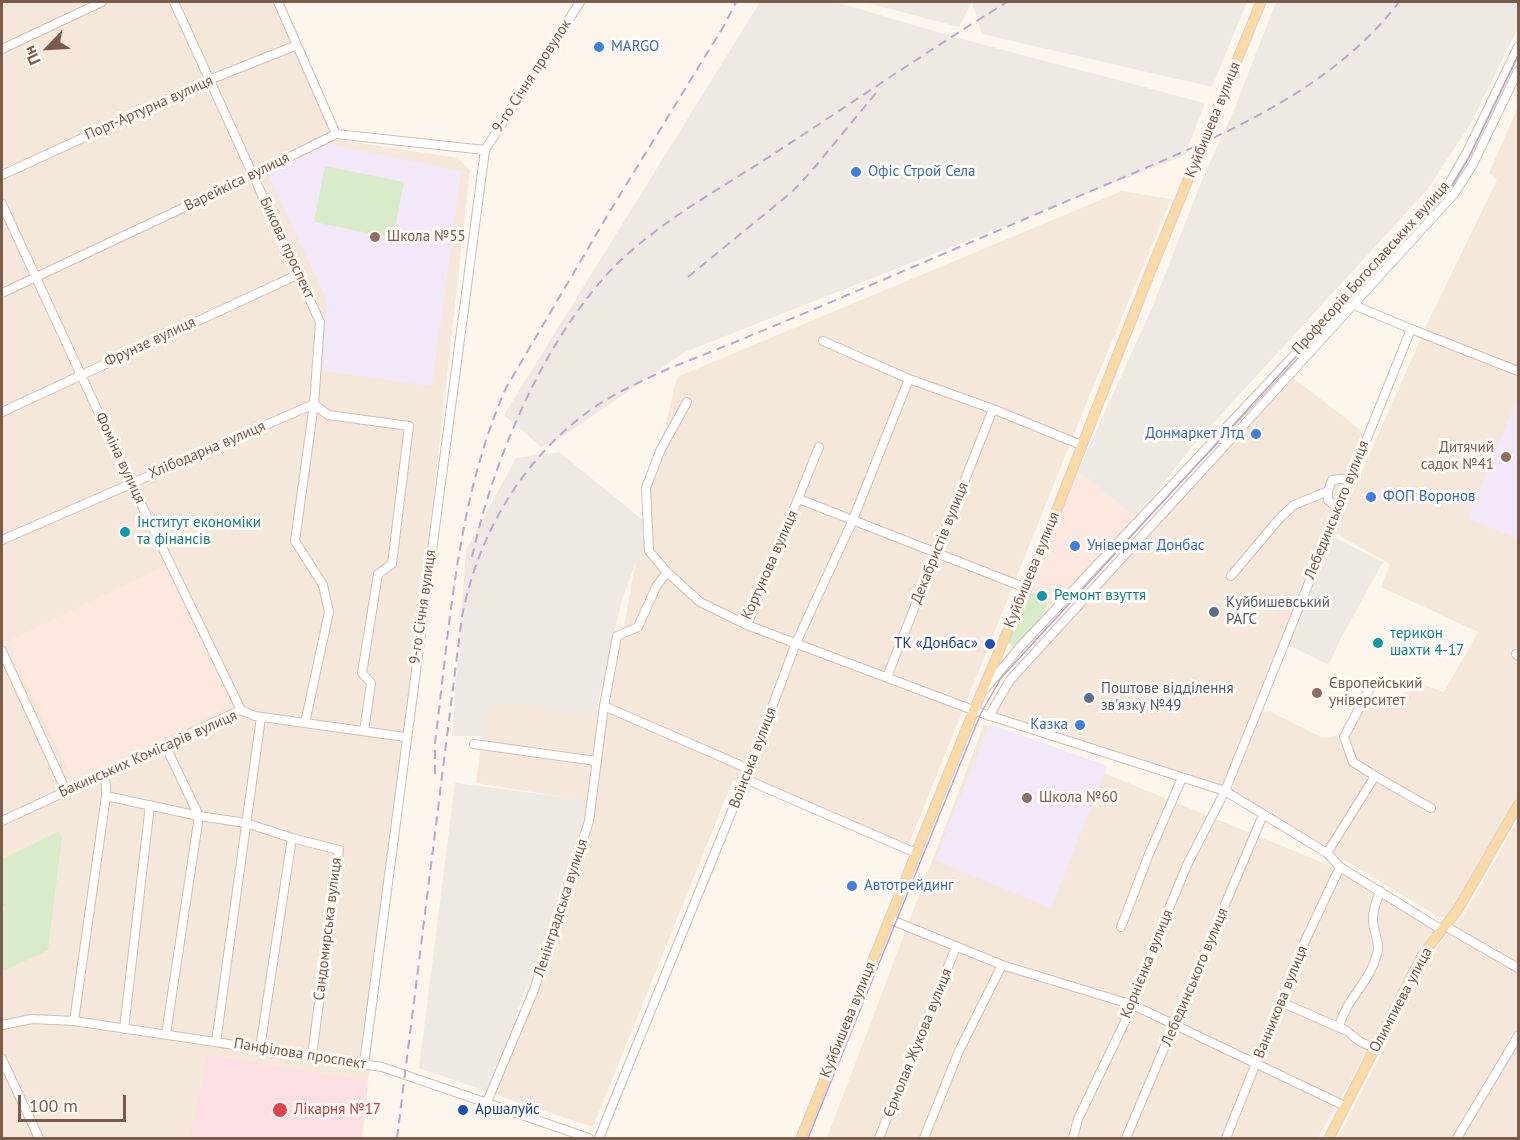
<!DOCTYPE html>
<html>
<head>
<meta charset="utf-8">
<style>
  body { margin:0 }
  #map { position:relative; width:1520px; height:1140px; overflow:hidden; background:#fdf6ec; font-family:"PT Sans",sans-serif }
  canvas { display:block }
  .frame { position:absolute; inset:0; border:3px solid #7a5c4d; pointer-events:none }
  .north { position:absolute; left:18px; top:18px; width:60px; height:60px; -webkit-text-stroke:4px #fffaf3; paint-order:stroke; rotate:245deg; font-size:16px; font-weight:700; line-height:24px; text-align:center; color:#7a5c4d }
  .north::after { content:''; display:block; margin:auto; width:21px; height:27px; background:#7a5c4d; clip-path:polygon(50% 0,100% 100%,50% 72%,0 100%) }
  .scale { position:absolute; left:18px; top:1095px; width:108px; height:27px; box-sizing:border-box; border:3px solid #7a5c4d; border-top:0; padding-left:8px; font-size:18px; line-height:21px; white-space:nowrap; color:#7a5c4d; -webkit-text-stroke:4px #fffaf3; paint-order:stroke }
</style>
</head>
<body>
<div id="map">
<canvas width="1520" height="1140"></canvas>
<div class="frame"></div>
<div class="north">Пн</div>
<div class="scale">100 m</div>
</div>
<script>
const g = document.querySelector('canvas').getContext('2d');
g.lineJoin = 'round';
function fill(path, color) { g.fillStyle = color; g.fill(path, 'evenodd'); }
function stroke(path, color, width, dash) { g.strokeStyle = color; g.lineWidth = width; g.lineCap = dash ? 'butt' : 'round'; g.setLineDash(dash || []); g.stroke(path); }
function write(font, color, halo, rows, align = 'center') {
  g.font = font + ' "PT Sans",sans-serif'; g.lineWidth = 6; g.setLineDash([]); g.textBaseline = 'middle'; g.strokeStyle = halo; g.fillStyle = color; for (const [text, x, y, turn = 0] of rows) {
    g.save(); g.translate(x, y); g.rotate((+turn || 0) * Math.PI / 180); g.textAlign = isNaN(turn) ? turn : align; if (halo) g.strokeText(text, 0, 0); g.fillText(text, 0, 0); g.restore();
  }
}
fill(new Path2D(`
  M2,2h272l60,137 124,19 12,12 -108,968h-360z
  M1518,107v691l-59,107 -11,12h-9l-208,-125 30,-79 8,-2 54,27 23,-4 19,-38 35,-1 24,-10 20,7 34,-60 -97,-45 9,-23 -55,-31 92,-209 70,-144 -8,-7z
  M1122,191l49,8 -82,198 -180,447 -176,-64 -140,347 -97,-32 86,-295 -106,-17 12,-87 121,13 33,-183 35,-149z
  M1293,378l68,52 2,7 -138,346 -3,3h-5l-224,-74 17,-32z
  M984,724l347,142 107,61 -120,211h-491z
  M1518,820v318h-180l95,-186 34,-42z`), '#f5e8da');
fill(new Path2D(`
  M1078,471l58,47 -91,96 2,-9 -17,-14z
  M168,564l68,140 -162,78 -67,-140z`), '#fde8e0');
fill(new Path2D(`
  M760,2h75l123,36 247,65 -20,52 -500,197 -117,81 -27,14 -37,-32z
  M864,2h108l-13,25z
  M972,2h275l-35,85 -230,-53z
  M1276,2h242v26l-47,95 -44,67 -233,254 -58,74 -58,-47 74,-163 52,-133 30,-65z
  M559,452l90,73 -28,78 -26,113 -104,-15 -4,35h-35l14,-186 50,-92z
  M1331,536l52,26 -43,78 -11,25 -45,-22z
  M455,783l132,17 -6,31 -75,214 -20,46 -67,-23z`), '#efe9e4');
fill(new Path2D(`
  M329,144l132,27 -29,215 -109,-15 4,-71 -59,-126z
  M1518,397v142l-50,-21z
  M990,724l117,42 -56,142 -116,-48z`), '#f3e8fa');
fill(new Path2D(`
  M208,1055l160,26 -6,57h-173z`), '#fbdfe3');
fill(new Path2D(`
  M325,166l79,16 -11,56 -79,-16z
  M1030,591c4,3 13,6 16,11 6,9 -25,38 -32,46l-6,-5z
  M59,831l3,6 -14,113 -44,21 -2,-6v-52l4,-3 -4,-8v-43z`), '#d8ecc9');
const minor = new Path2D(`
  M174,2l146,320 -6,82 -19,137 28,44 6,27 -24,111
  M278,2l58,132
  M2,49l100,-47
  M2,175l207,-95 88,-35
  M2,204l129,279 110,227
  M2,293l251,-118 83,-41 149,16
  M1349,303l62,26 107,42
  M823,341l86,38 84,30 88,36
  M687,402l-27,49 -14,37 3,63 18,21 33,30 47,23 72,-178
  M314,404l14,11 81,11 -17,138 -14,10 -16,99 9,10 -7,48
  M2,412l297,-138
  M1214,439h17l223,-245 18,-28 46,-95
  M1328,491l4,-11 18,-2
  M799,499l227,89
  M2,540l312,-136
  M1231,576l48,-57 15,-14 34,-14v9l10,8
  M747,625l234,88 244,78 102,62 13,14 102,63
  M2,651l64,140
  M1516,654l2,2
  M887,677l106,-268
  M986,688l33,-40 326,-347 101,-112 21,-37 51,-105
  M604,706l145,63
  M989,716l21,-36 221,-241
  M474,744l122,17
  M165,745l34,71 -33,218
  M103,774l3,11v11l93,20 47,7 46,15 47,12 -27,206
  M1375,776l56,32
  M745,779l171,74
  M2,821l239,-111 14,6 150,21
  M1327,853l48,-77 -22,-14 -9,-25 25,-47
  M889,919l113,46 131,40 212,101
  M1445,926l73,42
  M1121,927l28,-73 33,-76
  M1281,1002l66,29 12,10 15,7
  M74,1021l32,-225
  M2,1025l30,-6 42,2 308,46 207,71
  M1339,1027c7,-29 31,-44 38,-73 4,-13 -5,-23 -4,-36 0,-9 4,-18 7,-27
  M124,1029l26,-224
  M216,1042l45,-325
  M260,1048l32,-210
  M2,1059l37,79
  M364,1064l121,-914 95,-148
  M487,1102l47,-112 55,-169 15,-115 13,-70 21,-9 18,-40 11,-15
  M599,1138l150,-369 47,-126 56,-121 57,-143
  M879,1138l77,-191
  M924,1138l35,-87 43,-86
  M1073,1138l5,-19 55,-114 22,-63 32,-77 38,-74 186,-462
  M1126,1138l137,-323
  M1226,1138l79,-197 35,-74
  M1457,1138l61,-102`);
const major = new Path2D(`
  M801,1138l173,-428 52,-122 123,-313 112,-273
  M1329,1138l94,-184 34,-43 61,-106`);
stroke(minor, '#d1beb0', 10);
stroke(major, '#dad1cd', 11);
stroke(minor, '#fff', 8);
stroke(major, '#fbd9a5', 9);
stroke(new Path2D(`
  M808,1138l173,-425 20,-35 448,-488 20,-33 49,-102`), '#b9a8c9', 1.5);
stroke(new Path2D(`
  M688,277l105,-86 21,-23 62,-75
  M472,557c21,-97 71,-215 140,-288 46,-47 108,-80 163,-116 77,-50 154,-103 232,-151
  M435,774v-31c15,-119 22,-245 71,-355l104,-177 115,-187 11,-22
  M397,1138l65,-522c17,-84 61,-158 131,-208 24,-16 51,-28 77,-40 110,-43 219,-91 327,-137 46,-20 92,-39 139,-59 95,-40 199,-86 263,-170`), '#b9a8c9', 2, [9, 6]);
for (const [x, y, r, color] of [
  [599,47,6,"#3f7fe0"],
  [856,172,6,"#3f7fe0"],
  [375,237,6,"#8d6e63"],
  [1256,434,6,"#3f7fe0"],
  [1506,457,6,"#8d6e63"],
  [1371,497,6,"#3f7fe0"],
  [125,532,6,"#0f9aa8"],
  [1075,546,6,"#3f7fe0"],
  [1042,596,6,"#0f9aa8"],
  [1214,612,6,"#5c6f8a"],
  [1378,643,6,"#0f9aa8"],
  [990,644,6,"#1a4fb4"],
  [1317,693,6,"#8d6e63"],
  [1089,698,6,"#5c6f8a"],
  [1080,725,6,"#3f7fe0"],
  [1027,798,6,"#8d6e63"],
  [852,886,6,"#3f7fe0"],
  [280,1110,8,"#e0444e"],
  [463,1110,6,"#1a4fb4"]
]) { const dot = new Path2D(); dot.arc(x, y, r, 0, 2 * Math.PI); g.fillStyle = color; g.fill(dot); stroke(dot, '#fffaf3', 2); }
write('15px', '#366cbe', '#fffaf3', [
  ["MARGO",611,47],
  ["Офіс Строй Села",868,172],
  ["Донмаркет Лтд",1244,434,"right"],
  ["ФОП Воронов",1383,497],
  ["Універмаг Донбас",1087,546],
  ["Казка",1068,725,"right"],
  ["Автотрейдинг",864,886]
], 'left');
write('15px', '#7a5c4d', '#fffaf3', [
  ["9-го Січня провулок",532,76,-57],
  ["Порт-Артурна вулиця",149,108,-24],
  ["Куйбишева вулиця",1213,120,-68],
  ["Варейкіса вулиця",237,182,-26],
  ["Бикова проспект",287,248,65],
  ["Професорів Богославських вулиця",1371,268,-48],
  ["Фрунзе вулиця",150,342,-25],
  ["Хлібодарна вулиця",207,450,-23],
  ["Фоміна вулиця",120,458,65],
  ["Лебединського вулиця",1337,510,-68],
  ["Декабристів вулиця",940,543,-68],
  ["Кортунова вулиця",770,565,-66],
  ["Куйбишева вулиця",1032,570,-68],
  ["9-го Січня вулиця",423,607,-82],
  ["Бакинських Комісарів вулиця",148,754,-24],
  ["Воїнська вулиця",753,758,-69],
  ["Ленінградська вулиця",561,908,-72],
  ["Сандомирська вулиця",328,929,-83],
  ["Корнієнка вулиця",1147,964,-68],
  ["Лебединського вулиця",1195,977,-67],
  ["Олимпиева улица",1401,1000,-62],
  ["Ванникова вулиця",1281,1002,-68],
  ["Куйбишева вулиця",848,1020,-68],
  ["Єрмолая Жукова вулиця",918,1043,-68],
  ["Панфілова проспект",300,1054,9]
]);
write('15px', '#785e54', '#fffaf3', [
  ["Школа №55",387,237],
  ["Дитячий",1494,448,"right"],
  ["садок №41",1494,465,"right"],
  ["Європейський",1329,684],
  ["університет",1329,701],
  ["Школа №60",1039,798]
], 'left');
write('15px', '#0d838f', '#fffaf3', [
  ["Інститут економіки",137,523],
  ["та фінансів",137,540],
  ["Ремонт взуття",1054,596],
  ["терикон",1390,634],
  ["шахти 4-17",1390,651]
], 'left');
write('15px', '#4e5e75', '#fffaf3', [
  ["Куйбишевський",1226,603],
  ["РАГС",1226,620],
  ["Поштове відділення",1101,689],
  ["зв'язку №49",1101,706]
], 'left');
write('15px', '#164399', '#fffaf3', [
  ["ТК «Донбас»",978,644],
  ["Аршалуйс",475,1110,"left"]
], 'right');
write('15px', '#be3a42', '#fffaf3', [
  ["Лікарня №17",294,1110]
], 'left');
</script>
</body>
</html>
